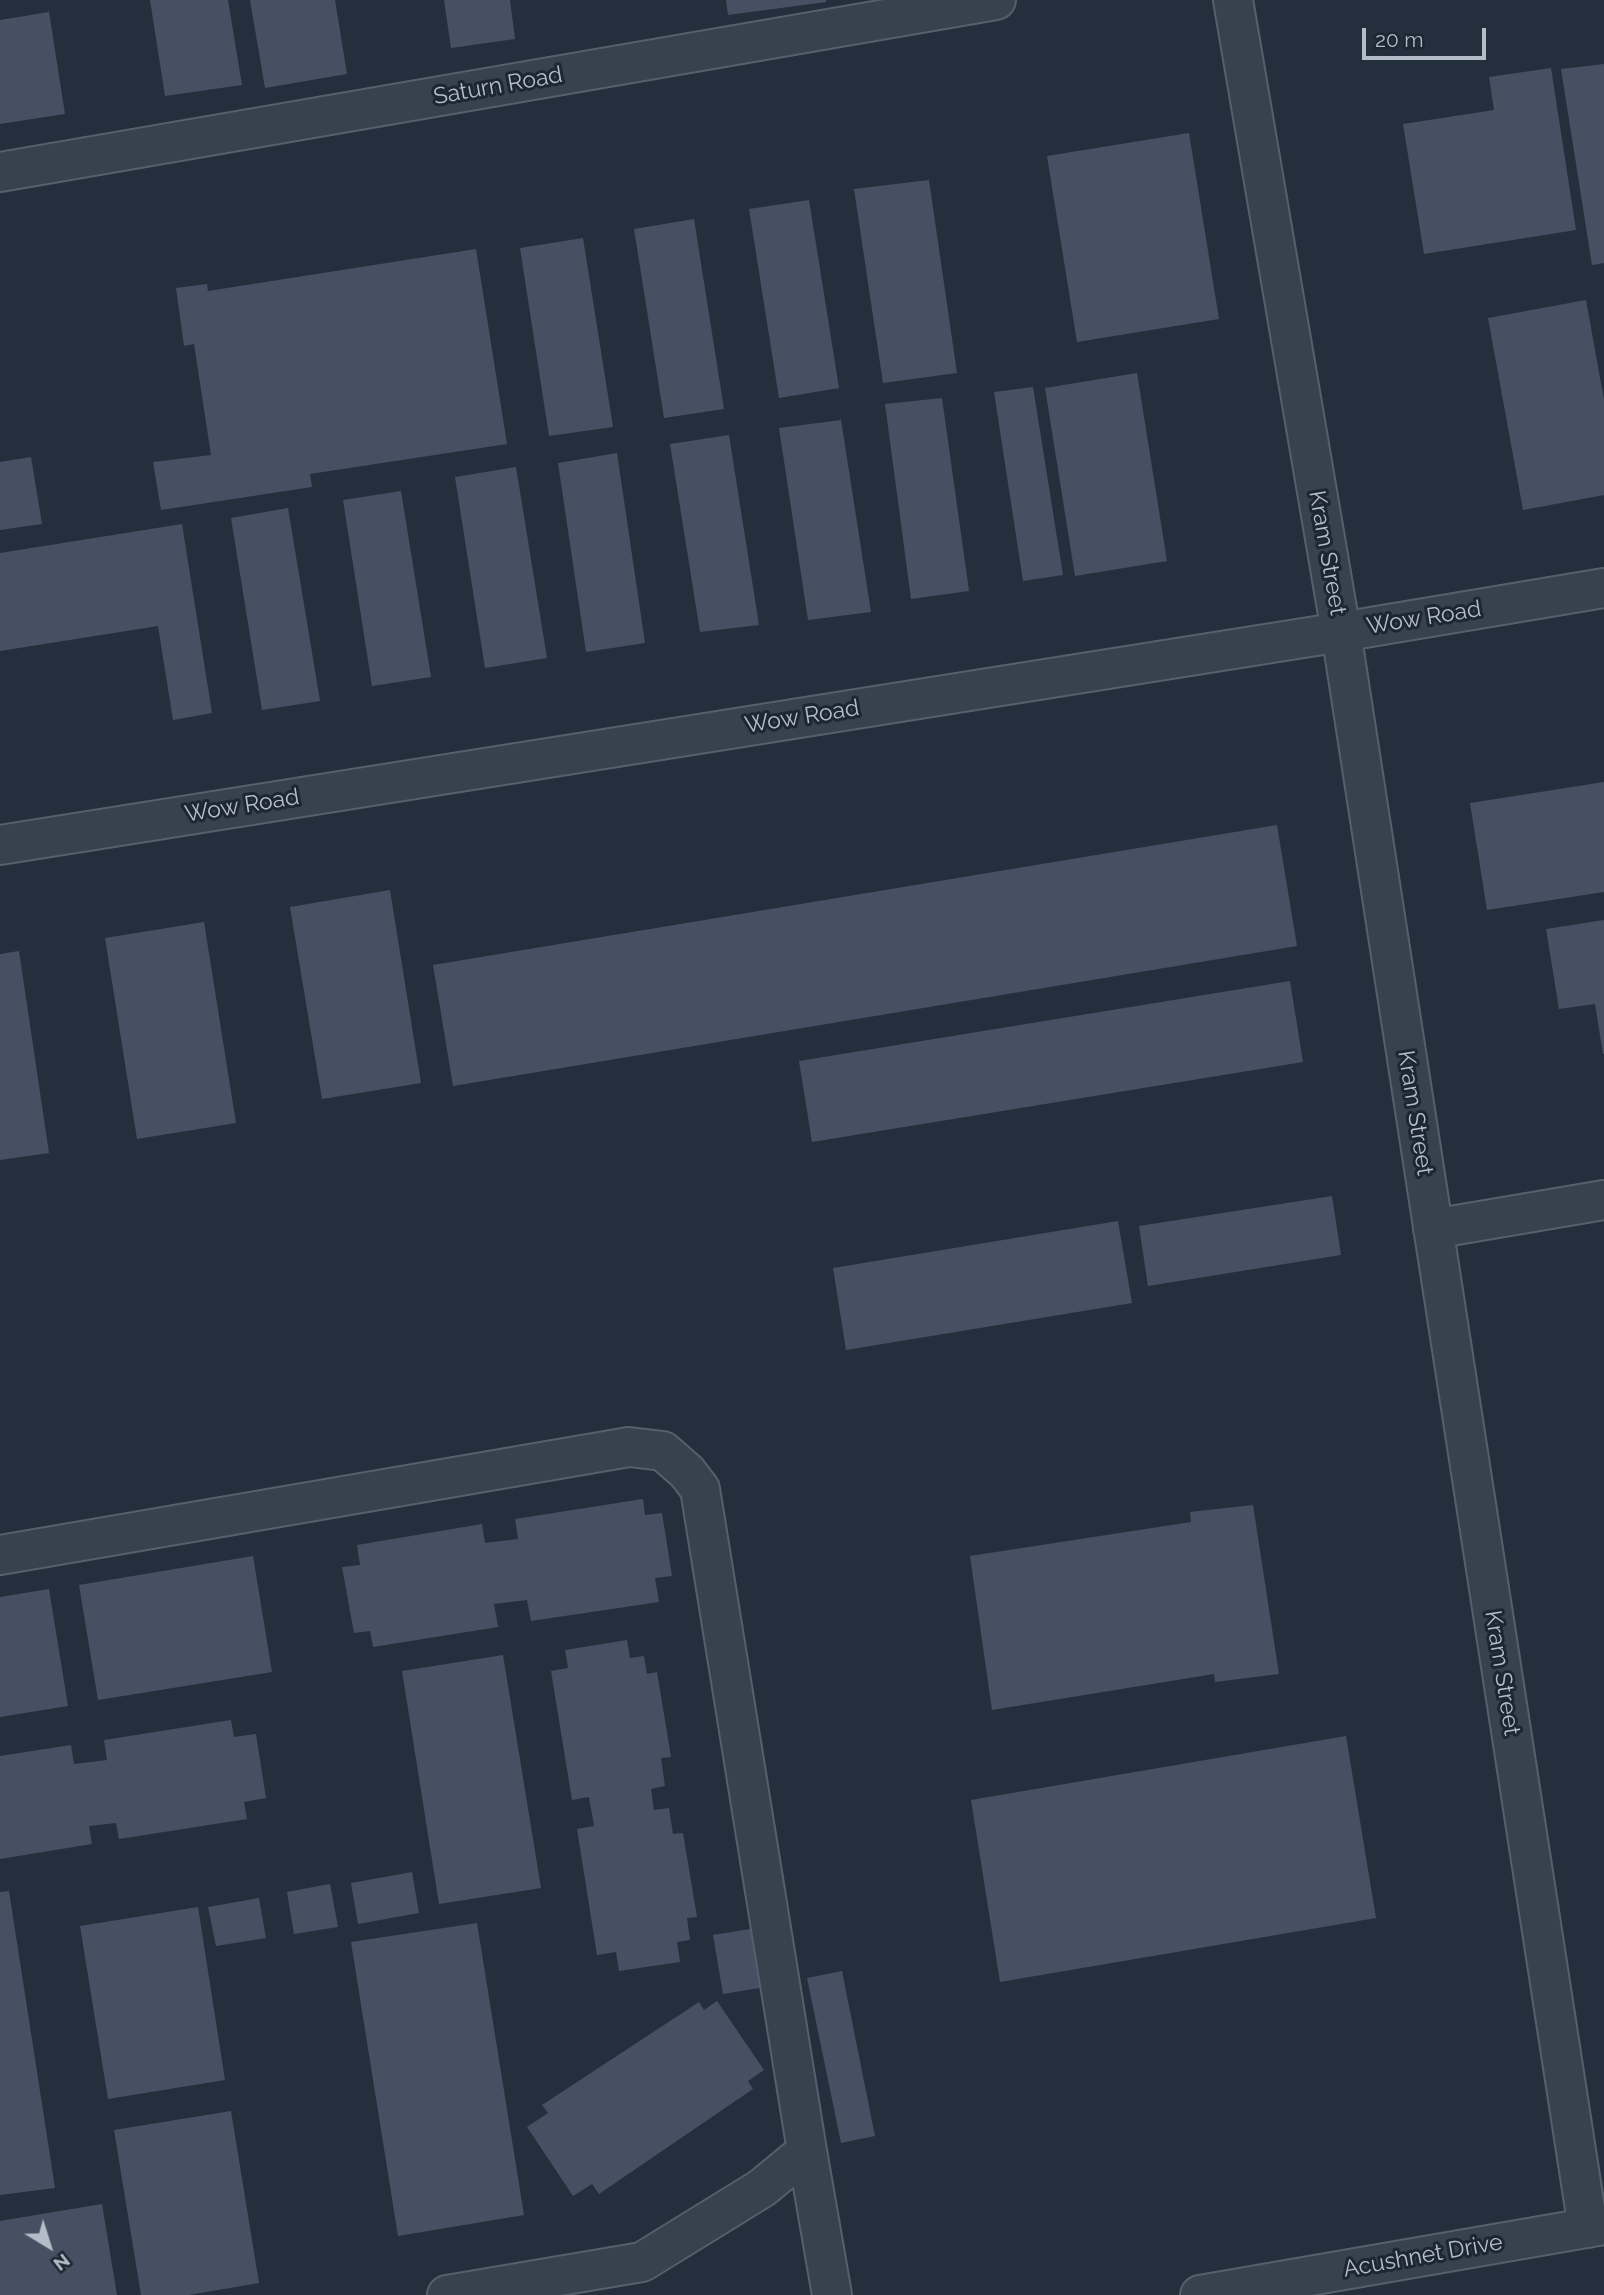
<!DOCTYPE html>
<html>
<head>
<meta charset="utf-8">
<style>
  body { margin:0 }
  #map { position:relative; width:1604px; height:2295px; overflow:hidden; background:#242f3e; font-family:Raleway,sans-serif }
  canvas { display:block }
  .north { position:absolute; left:14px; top:2211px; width:70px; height:70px; -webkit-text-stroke:5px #1d2633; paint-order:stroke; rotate:142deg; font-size:19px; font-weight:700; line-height:28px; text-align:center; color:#b4bcc9 }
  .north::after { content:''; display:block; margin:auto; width:24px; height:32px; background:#b4bcc9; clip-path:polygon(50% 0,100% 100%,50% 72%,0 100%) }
  .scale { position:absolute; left:1362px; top:28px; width:124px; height:32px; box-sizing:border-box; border:4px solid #b4bcc9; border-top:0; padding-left:9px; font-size:21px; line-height:24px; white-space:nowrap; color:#b4bcc9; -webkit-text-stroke:5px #1d2633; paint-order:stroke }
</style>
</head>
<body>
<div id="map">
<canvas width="1604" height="2295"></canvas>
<div class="north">N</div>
<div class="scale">20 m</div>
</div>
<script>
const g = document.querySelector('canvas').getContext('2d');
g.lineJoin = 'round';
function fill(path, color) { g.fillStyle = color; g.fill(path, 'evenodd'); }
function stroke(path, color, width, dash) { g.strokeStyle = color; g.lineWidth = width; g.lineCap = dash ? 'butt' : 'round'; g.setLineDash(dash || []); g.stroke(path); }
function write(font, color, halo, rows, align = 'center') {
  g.font = font + ' Raleway,sans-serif'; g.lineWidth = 6; g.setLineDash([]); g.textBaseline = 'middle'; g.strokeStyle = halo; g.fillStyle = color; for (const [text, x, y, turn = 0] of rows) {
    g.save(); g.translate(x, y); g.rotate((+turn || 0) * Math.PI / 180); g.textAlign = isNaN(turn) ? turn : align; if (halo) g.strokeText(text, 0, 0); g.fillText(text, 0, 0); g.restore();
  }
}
fill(new Path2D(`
  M150,0h78l14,85 -77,11z
  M250,0h85l12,74 -82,14z
  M444,0h66l5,39 -64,9z
  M726,0h100v2l-98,13z
  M49,12l16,102 -65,10v-104z
  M1604,64v199l-12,2 -31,-196z
  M1551,68l25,162 -152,24 -21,-130 91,-14 -5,-33z
  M1189,133l30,186 -142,23 -30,-186z
  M929,180l28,193 -74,10 -29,-194z
  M809,200l30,188 -60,10 -30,-189z
  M694,219l30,190 -60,9 -30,-189z
  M583,238l30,189 -64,9 -29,-188z
  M476,249l31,195 -197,30 2,13 -151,23 -8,-48 58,-7 -17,-111 -10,2 -8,-58 31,-4 1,7z
  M1586,300l18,100v95l-81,15 -35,-192z
  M1137,373l30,188 -92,15 -30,-188z
  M1033,387l30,188 -40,6 -29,-189z
  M942,398l27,193 -58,8 -26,-195z
  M841,420l30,192 -63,8 -29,-192z
  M729,435l30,190 -59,7 -30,-188z
  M617,453l28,190 -59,9 -28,-189z
  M31,457l11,67 -42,6v-68z
  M516,467l31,191 -62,10 -30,-191z
  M401,491l30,186 -59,9 -29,-186z
  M288,508l32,193 -58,9 -31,-192z
  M182,524l30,189 -39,7 -15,-94 -158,25v-98z
  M1604,782v110l-117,18 -17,-107z
  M1277,825l20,121 -844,140 -20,-121z
  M390,890l31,193 -99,16 -32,-192z
  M1604,920v134h-1l-8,-50 -36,5 -13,-80z
  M204,922l32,201 -99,16 -32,-201z
  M19,951l30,202 -49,7v-206z
  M1290,981l13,81 -491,80 -13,-81z
  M1332,1196l9,59 -193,31 -9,-60z
  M1118,1221l14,82 -286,47 -13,-82z
  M643,1499l2,16 17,-2 10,63 -17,2 4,24 -128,19 -4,-21 -33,4 4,23 -125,20 -3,-16 -16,2 -12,-66 18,-2 -3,-20 125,-21 3,19 33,-4 -3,-20z
  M1253,1505l26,169 -64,8 -1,-8 -222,36 -22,-154 221,-34 -1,-10z
  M253,1556l19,116 -174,28 -19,-115z
  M49,1589l19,117 -68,11v-120z
  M627,1640l3,18 14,-2 3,18 10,-2 14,85 -10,1 4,28 -14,3 3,21 15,-2 4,26 10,-1 14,84 -10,1 3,22 -13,2 3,20 -61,9 -3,-19 -19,3 -20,-126 17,-3 -5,-29 -17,3 -21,-129 17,-3 -3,-18z
  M503,1655l38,233 -102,16 -37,-233z
  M231,1720l3,17 22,-3 10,64 -22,4 3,17 -128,20 -3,-16 -27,3 3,18 -92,15v-103l71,-11 3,19 33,-4 -3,-20z
  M1346,1736l30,182 -376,64 -29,-182z
  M412,1872l7,41 -61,11 -7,-41z
  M330,1884l8,43 -44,7 -7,-42z
  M9,1891l46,297 -55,7v-303z
  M259,1898l7,40 -50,8 -8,-39z
  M198,1907l27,173 -117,19 -28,-173z
  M477,1923l47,292 -126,21 -47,-294z
  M756,1928l9,59 -42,7 -10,-59z
  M842,1971l33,165 -34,7 -34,-165z
  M717,2001l47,69 -16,11 5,8 -154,105 -7,-10 -19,12 -46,-69 21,-14 -6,-8 157,-103 5,8z
  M231,2111l28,172 -70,12h-48l-27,-165z
  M102,2204l15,91h-117v-74z`), '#455162');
const minor = new Path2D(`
  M1233,0l108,632 247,1596
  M0,172l996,-172
  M0,845l1341,-213 263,-44
  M1433,1229l171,-29
  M0,1555l629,-108 34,4 24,21 13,17 107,662 25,144
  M447,2295l195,-33 120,-74 45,-37
  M1200,2295l404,-70`);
stroke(minor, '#565f6c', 42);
stroke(minor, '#38414e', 38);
write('23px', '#b4bcc9', '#1d2633', [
  ["Saturn Road",498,86,-10],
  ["Kram Street",1327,553,80],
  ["Wow Road",1424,618,-9],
  ["Wow Road",802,717,-9],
  ["Wow Road",242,806,-9],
  ["Kram Street",1415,1113,81],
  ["Kram Street",1502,1673,81],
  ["Acushnet Drive",1423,2256,-10]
]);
</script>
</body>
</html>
